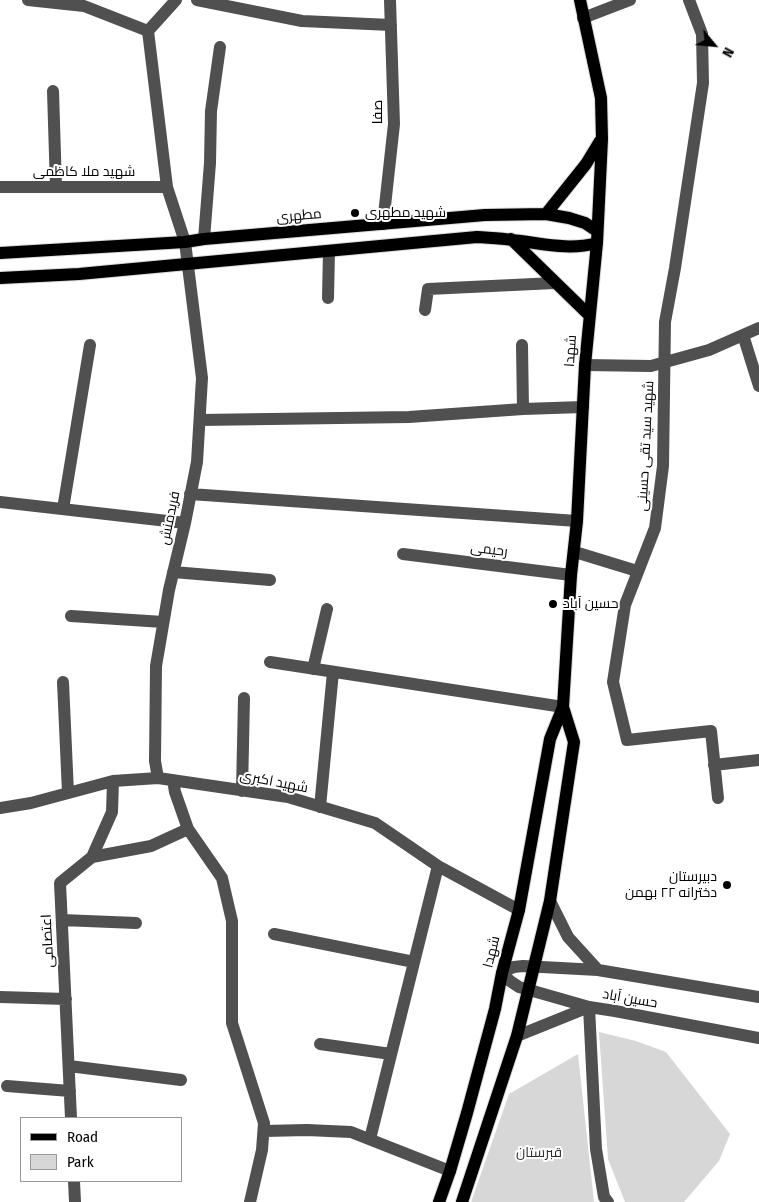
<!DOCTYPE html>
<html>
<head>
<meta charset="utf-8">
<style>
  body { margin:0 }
  #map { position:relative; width:759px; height:1202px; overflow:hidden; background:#fff; font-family:"Fira Sans Condensed",sans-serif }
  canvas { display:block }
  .legend { position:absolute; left:20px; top:1117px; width:162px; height:65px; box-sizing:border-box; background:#fff; border:1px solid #999; margin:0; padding:6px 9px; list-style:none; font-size:15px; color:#000 }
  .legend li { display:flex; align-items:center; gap:10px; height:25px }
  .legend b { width:25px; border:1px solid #999 }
  .north { position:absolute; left:689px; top:20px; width:50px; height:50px; -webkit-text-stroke:4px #fff; paint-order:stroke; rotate:118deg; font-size:14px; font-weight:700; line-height:20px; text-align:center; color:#000 }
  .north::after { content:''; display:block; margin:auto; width:18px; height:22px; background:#000; clip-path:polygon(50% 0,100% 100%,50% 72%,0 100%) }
</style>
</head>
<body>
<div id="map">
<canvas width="759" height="1202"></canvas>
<ul class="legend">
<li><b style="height:6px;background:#000"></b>Road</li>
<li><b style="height:14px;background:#d7d7d7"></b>Park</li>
</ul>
<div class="north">N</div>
</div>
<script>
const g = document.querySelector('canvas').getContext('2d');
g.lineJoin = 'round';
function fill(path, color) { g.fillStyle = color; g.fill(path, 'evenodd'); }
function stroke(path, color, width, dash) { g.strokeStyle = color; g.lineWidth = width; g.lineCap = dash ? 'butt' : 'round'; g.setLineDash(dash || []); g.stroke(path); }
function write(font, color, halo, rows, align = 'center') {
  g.font = font + ' "Fira Sans Condensed",Cairo,sans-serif'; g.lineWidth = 4; g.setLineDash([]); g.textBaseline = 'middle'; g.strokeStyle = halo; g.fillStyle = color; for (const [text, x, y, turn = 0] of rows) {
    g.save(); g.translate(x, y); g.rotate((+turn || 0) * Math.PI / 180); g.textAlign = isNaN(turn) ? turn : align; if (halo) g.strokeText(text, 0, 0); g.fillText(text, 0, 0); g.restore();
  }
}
fill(new Path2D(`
  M599,1032l37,9 30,11 64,82 -11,27 -35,41h-59l-17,-43z
  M578,1054l16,148h-123l38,-108z`), '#d7d7d7');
const major = new Path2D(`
  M546,214l40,-50 14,-23
  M511,239l78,76
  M0,253l185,-11 19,-3 281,-24 61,-1 23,4 16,5 12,8
  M0,278l79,-4 398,-37c12,1 23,1 35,3 29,3 56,11 85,3
  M439,1202l11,-31 17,-58 28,-104 7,-36 17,-63 31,-171 13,-32 8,-132 6,-54 8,-156 12,-122 5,-104 -1,-41 -21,-98
  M462,1202l55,-166 33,-135 24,-159 -11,-35`);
stroke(major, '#dbdbdb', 14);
stroke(new Path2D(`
  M28,0l56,6 64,25
  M197,0l105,21 89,4
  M689,0l13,34 1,49 -28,185 -10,54 -2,144 -8,62 -30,77 -12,77 14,58 84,-9 7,67
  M583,18l47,-18
  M53,91l3,96
  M0,187h167
  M383,224l11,-100 -4,-124
  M204,239l6,-76 1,-52 9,-64
  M328,298l1,-47
  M425,310l3,-21 127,-6
  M743,335l16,51
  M522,345l1,64
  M585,365l66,1 58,-16 50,-22
  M200,420l209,-3 114,-8 60,-2
  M190,494l387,27
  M0,502l185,21
  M63,509l27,-164
  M575,552l62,19
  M403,554l168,21
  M173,572l97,8
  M71,616l92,6
  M270,662l293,45
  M313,669l14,-60
  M63,682l5,111
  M714,765l45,-5
  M158,778l-3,-17 1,-95 13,-76 16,-67 12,-61 5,-84 -17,-136 -18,-55 -19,-156 28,-31
  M173,780l2,12 13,37 34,49 10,43v102l32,100 -2,27 -12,52
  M242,791l2,-93
  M320,807l13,-135
  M0,808l31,-5 82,-22 45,-3 130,19 87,26 63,43 81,44
  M92,857l59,-11 37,-17
  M550,901l18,36 30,33
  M62,920l74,3
  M274,934l140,28
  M503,971l11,-4 9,-1 75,4 161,27
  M502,973l8,8 9,6 70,20 26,4 144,27
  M0,997l66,2
  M517,1036l72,-29 7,142 8,48 4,5
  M320,1044l71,10
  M69,1066l112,14
  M7,1086l63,5
  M71,1118l-11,-235 32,-26 20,-45 1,-31
  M264,1131l43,-1 44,2 99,39
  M370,1139l68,-273
  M74,1181l1,21`), '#505050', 12);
stroke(major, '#000', 12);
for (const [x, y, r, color] of [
  [355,213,5,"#000"],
  [553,604,5,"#000"],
  [727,885,5,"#000"]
]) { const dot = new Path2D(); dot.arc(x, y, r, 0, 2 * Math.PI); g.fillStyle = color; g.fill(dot); stroke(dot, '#fff', 2); }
write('14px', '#000', '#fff', [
  ["صفا",378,112,-90],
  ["شهید ملا کاظمی",84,172],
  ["مطهری",299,216,-5],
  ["شهدا",571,351,-86],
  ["شهید سید تقی حسینی",646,446,-87],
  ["فریدمنش",170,518,-78],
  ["رحیمی",489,550,7],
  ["شهید اکبری",274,782,11],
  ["اعتصامی",48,941,-93],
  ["شهدا",492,952,-76],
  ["حسین آباد",630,999,10]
]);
write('14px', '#000', '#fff', [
  ["شهید مطهری",365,213],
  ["حسین آباد",563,604],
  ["دبیرستان",717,877,"right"],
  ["دخترانه ۲۲ بهمن",717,893,"right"]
], 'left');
write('14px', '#2e2e2e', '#fff', [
  ["قبرستان",539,1153]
]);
</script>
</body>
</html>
